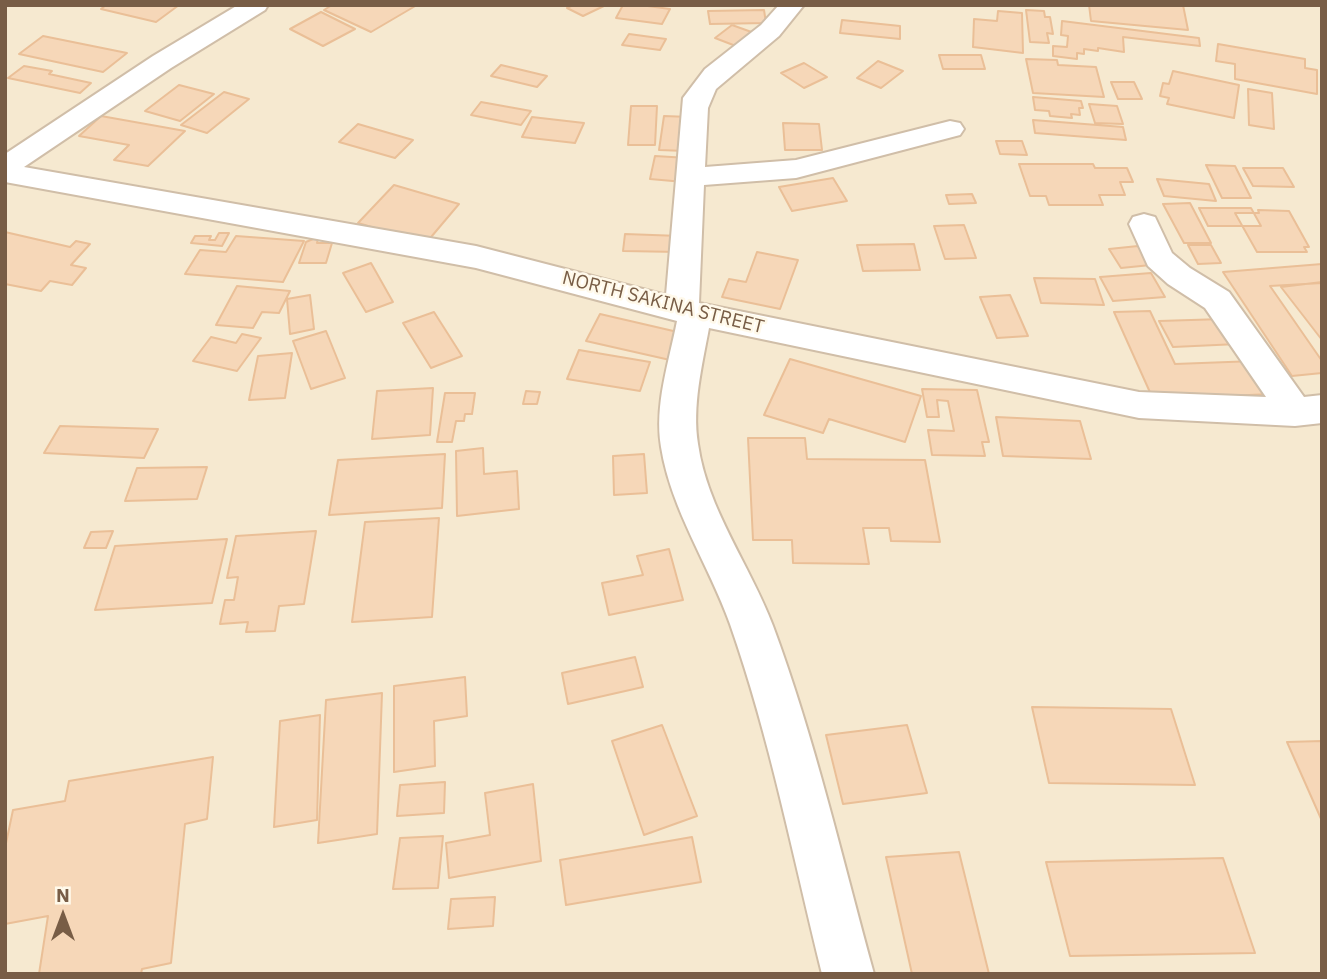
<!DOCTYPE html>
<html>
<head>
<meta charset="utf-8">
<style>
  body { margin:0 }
  #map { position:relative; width:1327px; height:979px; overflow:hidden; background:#fef6e2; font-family:"IBM Plex Sans",sans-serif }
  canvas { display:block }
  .frame { position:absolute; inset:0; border:7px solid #785d46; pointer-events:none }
  .north { position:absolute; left:28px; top:881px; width:70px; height:70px; -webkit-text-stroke:5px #fff9ea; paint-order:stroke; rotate:0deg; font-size:19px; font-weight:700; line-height:28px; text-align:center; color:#785d46 }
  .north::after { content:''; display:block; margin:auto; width:24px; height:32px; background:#785d46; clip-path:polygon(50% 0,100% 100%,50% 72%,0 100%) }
</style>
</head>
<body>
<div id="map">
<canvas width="1327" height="979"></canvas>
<div class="frame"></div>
<div class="north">N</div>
</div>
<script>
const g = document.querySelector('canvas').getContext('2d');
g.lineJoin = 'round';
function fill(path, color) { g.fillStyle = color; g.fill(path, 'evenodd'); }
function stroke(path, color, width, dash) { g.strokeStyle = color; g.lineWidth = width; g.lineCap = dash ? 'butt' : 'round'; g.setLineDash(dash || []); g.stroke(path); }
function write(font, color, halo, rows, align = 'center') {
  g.font = font + ' "IBM Plex Sans",sans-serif'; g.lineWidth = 5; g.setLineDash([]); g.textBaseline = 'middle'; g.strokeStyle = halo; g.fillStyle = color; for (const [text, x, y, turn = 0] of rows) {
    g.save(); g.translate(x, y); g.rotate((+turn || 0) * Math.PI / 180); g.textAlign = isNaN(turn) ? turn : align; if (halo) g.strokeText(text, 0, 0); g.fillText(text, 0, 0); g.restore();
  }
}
fill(new Path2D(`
  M5,5h1317v969h-1317z`), '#f6e9d0');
const building = new Path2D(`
  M106,5h73l-23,17 -55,-13z
  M332,5h85l-46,27 -47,-22z
  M573,5h33l-23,11 -16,-8z
  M623,5h17l30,4 -8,15 -46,-6z
  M1089,5h94l5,25 -97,-9z
  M764,10l2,13 -56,1 -2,-13z
  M1026,10l18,1 1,6h5l3,17 -6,-1 2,10 -19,-1z
  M998,11l24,2 1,40 -50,-6 1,-28 23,2z
  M321,12l34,17 -32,17 -33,-17z
  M842,20l58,6v13l-60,-6z
  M1062,21l137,17 1,8 -77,-9 1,15 -26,-4v3l-14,-2v5l-7,-1v6l-24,-3v-10l14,1 1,-11 -7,-1z
  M732,25l25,9 -16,14 -26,-10z
  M629,34l37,5 -6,11 -38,-5z
  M43,36l84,17 -24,19 -84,-18z
  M1218,44l87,15v9l12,2v24l-82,-15v-15l-19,-3z
  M939,55h42l4,14h-42z
  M1026,59l31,1 1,5 38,2 8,30 -71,-4z
  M878,61l25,10 -22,17 -24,-10z
  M804,63l23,14 -23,11 -23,-15z
  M501,65l46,11 -10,11 -46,-11z
  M24,66l28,5 -3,3 42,9 -11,10 -72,-15z
  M1173,71l66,14 -5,33 -67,-14 2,-6 -9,-2 3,-13 6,1z
  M1111,82h23l8,17h-24z
  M179,85l35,9 -34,27 -35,-10z
  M1248,89l24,4 2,36 -25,-4z
  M224,92l25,7 -42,34 -26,-8z
  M1033,97l48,4 2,7h-4l1,7 -9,-1 1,4 -22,-2 -1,-5 -14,-1z
  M481,102l50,9 -10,14 -50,-10z
  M1089,104l28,2 6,18 -28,-1z
  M631,106h26l-2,39h-27z
  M101,116l84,15 -37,35 -34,-6 15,-15 -50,-9z
  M664,116l26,1 -4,34 -27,-1z
  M532,117l52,6 -9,20 -53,-6z
  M1033,120l90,7 3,13 -91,-7z
  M783,123l36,1 3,26h-37z
  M358,124l55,16 -18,18 -56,-16z
  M996,141h26l5,14 -27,-1z
  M655,156l33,2 -4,24 -34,-3z
  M1019,164h74l2,4h32l6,14h-13l5,13h-26l4,10h-54l-3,-9h-16z
  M1206,165l29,1 16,32h-29z
  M1243,168h40l11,19 -41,-1z
  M833,178l14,23 -55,10 -13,-24z
  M1157,179l52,5 7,17 -52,-5z
  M394,185l65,19 -33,39 -68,-20z
  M972,194l4,9 -27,1 -3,-9z
  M1190,203l21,40h-27l-21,-39z
  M1199,208h52l10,18h-53z
  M1258,210l31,1 20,36h-5l3,5h-50l-22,-39h24z
  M964,225l12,33 -31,1 -11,-33z
  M5,232l65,15 6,-6 14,3 -19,21 15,3 -14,17 -22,-4 -9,10 -36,-7z
  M219,233h10l-7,13 -31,-3 4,-7h16l-2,4h6z
  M625,234l55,2 -1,16 -56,-1z
  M236,236l68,5 -21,41 -98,-8 15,-24 26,2z
  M313,239h5l-1,4h15l-6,20h-27l7,-21z
  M914,244l6,26 -57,1 -6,-26z
  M1188,245h23l10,18 -23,1z
  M1138,246l13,19 -30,3 -12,-19z
  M757,252l41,8 -18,49 -58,-12 7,-18 17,3z
  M371,263l22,39 -27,10 -23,-39z
  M1322,264v19l-52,3 52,75v12l-30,3 -69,-104z
  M1151,273l14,24 -52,4 -13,-24z
  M1034,278l61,1 9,26 -63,-2z
  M1322,282v58l-41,-53z
  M237,286l53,5 -11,22 -17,-1 -9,16 -37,-3z
  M310,295l4,34 -24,5 -3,-35z
  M1010,295l18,41 -31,2 -17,-41z
  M1150,311l25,53 80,-3 18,33 -120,5 -39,-87z
  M434,312l28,44 -31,12 -28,-45z
  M600,314l82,19 -12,27 -84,-19z
  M1223,319l15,25 -65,3 -14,-26z
  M326,331l19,47 -34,11 -18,-48z
  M242,334l19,4 -24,33 -44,-10 18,-24 25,6z
  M579,350l71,12 -10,29 -73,-12z
  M292,353l-7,45 -36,2 9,-44z
  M790,359l131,37 -16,46 -76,-23 -6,14 -59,-18z
  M433,388l-3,47 -58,4 5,-48z
  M922,389l55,1 12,52h-7l3,14 -53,-1 -4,-25 26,1 -6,-30 -11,-1 2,17h-12z
  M526,391l14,1 -3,12h-14z
  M445,393h30l-3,21h-7l-1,7h-8l-4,21h-15z
  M996,417l84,4 11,38 -88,-3z
  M60,426l98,3 -14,29 -100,-5z
  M748,438h57l2,21 118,1 15,82 -49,-1 -2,-13h-26l6,36 -76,-1 -1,-23h-39z
  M483,448l1,26 33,-3 2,38 -62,7 -1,-65z
  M445,454l-3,54 -113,7 9,-55z
  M644,454l3,39 -33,2 -1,-39z
  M207,467l-10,32 -72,2 12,-33z
  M439,518l-7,99 -80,5 13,-100z
  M113,531l-7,17h-22l7,-16z
  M316,531l-12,73 -25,2 -4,25 -29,1 2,-10 -28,2 5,-24h9l4,-23 -11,1 9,-42z
  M227,539l-15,64 -117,7 20,-64z
  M669,549l14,51 -74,15 -7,-32 41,-8 -6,-19z
  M635,657l8,30 -75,17 -6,-31z
  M465,677l2,39 -33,5 1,45 -41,6v-86z
  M382,693l-5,141 -59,9 8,-143z
  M1032,707l139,2 24,76 -146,-2z
  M320,715l-3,105 -43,7 6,-106z
  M662,725l35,91 -53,19 -32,-94z
  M907,725l20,68 -84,11 -17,-69z
  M1322,741v80l-35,-79z
  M213,757l-6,62 -22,5 -14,139 -29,6 -1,5h-102l9,-58 -43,8v-76l8,-38 52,-9 4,-20z
  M445,782l-1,31 -47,3 3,-31z
  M533,784l8,77 -92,17 -3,-35 44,-8 -5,-42z
  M443,836l-5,52 -45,1 7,-51z
  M692,837l9,45 -135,23 -6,-45z
  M959,852l30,122h-77l-26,-117z
  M1223,858l32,95 -185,3 -24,-94z
  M495,897l-2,29 -45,3 3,-30z`);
fill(building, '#f6d7b8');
stroke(building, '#eabf97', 2);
const minor = new Path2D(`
  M238,5h30l-3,5 -94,58 -147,99 452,79 190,49 17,-197 22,-29 56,-44 18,-20h25l-25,31 -63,53 -8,19 -3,59 91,-7 154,-39 10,2 4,6 -4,6 -164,43 -92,7 -5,118 440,89 127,5 -61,-89 -37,-24 -20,-18 -19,-42 4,-7 11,-3 11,3 17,36 18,15 39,24 75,105 18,-2v28l-27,3 -156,-8 -430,-90c-7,38 -17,78 -11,116 9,65 52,121 75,182 42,113 69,232 101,348h-52c-29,-117 -52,-236 -92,-350 -21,-59 -59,-114 -69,-177 -7,-42 8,-85 16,-126l-201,-53 -471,-86v-28l148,-98z`);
stroke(minor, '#d0bea8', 4);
fill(minor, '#fff');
write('19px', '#785d46', '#fff9ea', [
  ["NORTH SAKINA STREET",663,303,14]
]);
</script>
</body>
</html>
